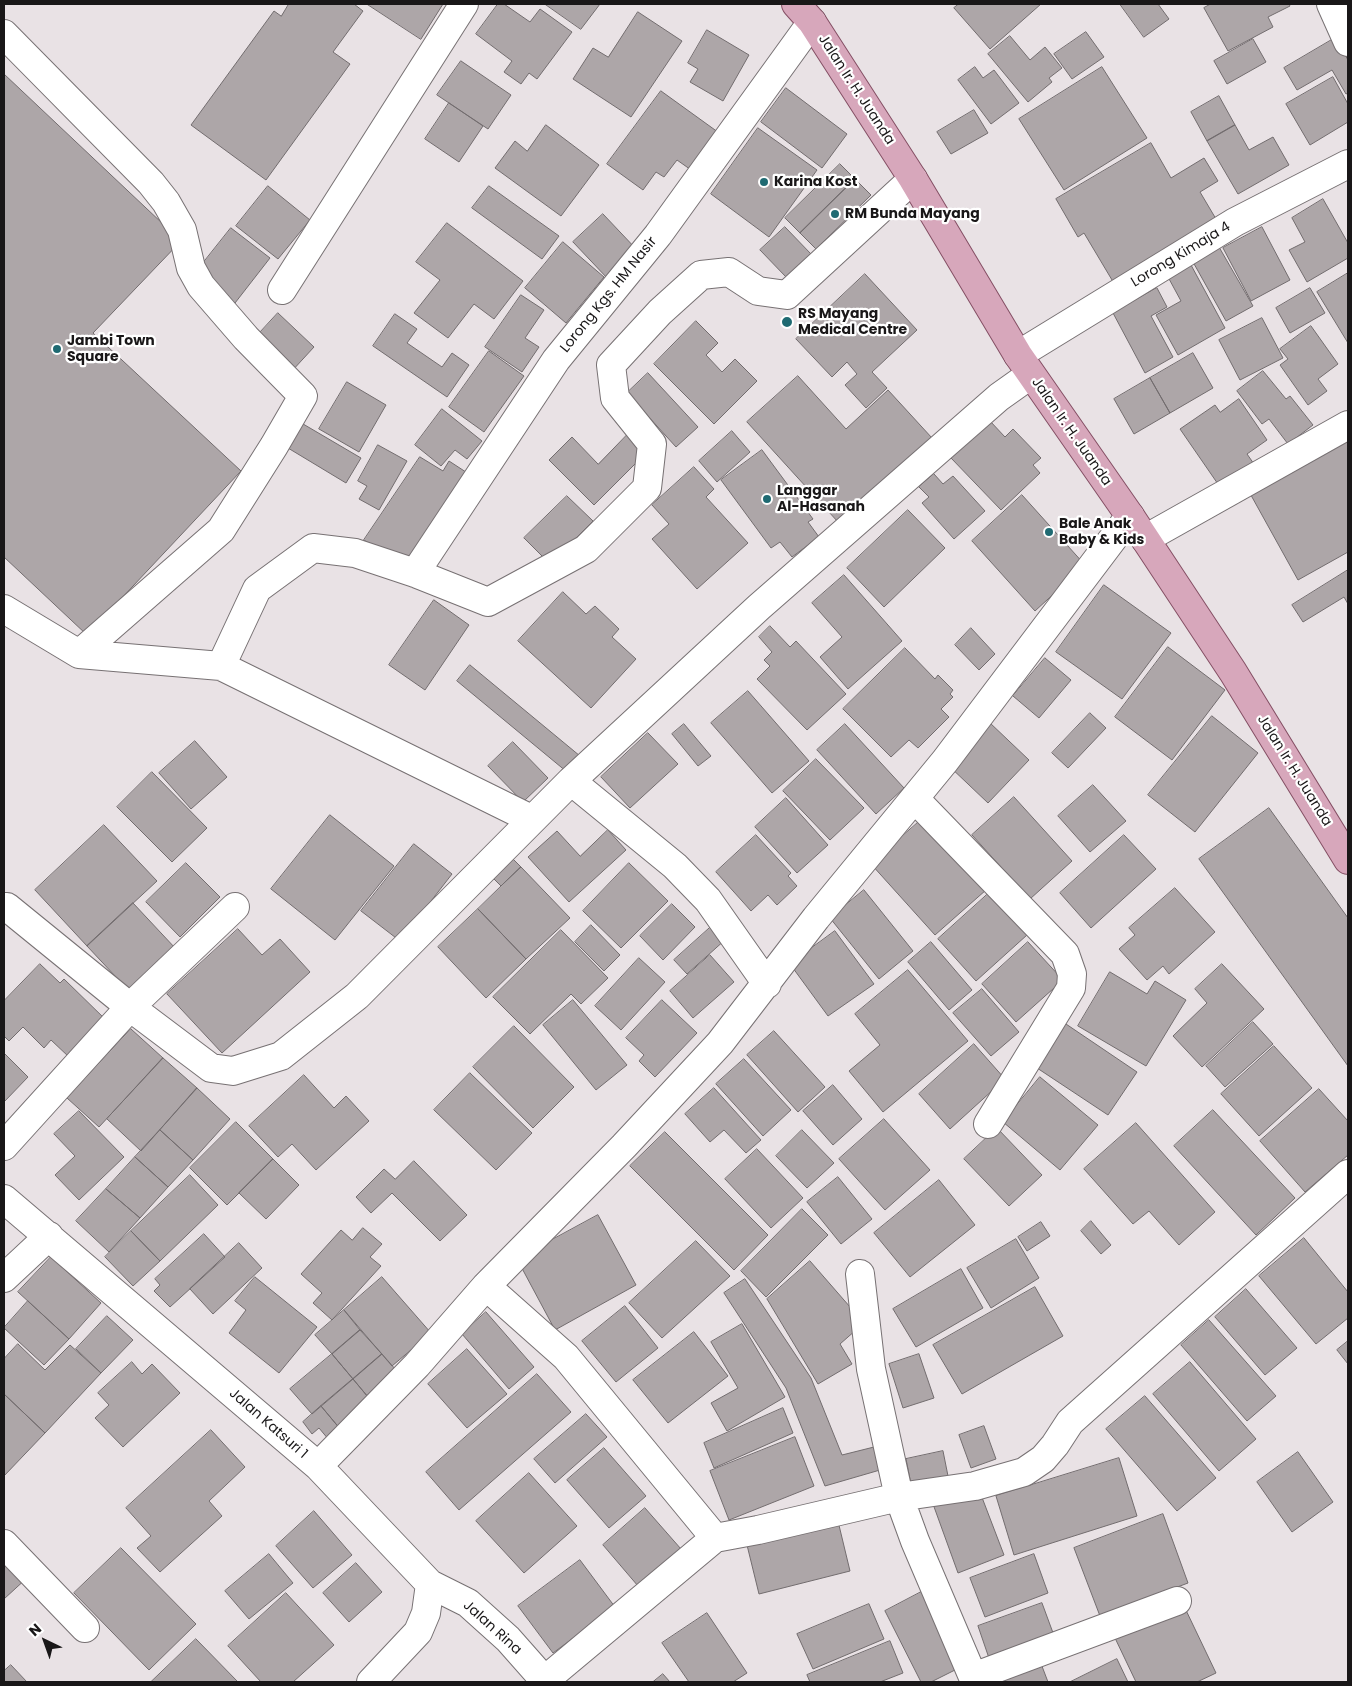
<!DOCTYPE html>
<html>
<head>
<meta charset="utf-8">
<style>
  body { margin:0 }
  #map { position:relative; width:1352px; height:1686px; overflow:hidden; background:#e9e2e5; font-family:Poppins,sans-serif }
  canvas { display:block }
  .frame { position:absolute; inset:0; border:5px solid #191718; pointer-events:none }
  .north { position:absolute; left:20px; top:1616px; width:50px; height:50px; -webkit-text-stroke:4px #fff; paint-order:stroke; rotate:318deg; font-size:14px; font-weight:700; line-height:20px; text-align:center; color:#191718 }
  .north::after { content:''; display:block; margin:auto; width:18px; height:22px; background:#191718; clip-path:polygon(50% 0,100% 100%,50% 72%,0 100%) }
</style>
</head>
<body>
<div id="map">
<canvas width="1352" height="1686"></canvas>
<div class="frame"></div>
<div class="north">N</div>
</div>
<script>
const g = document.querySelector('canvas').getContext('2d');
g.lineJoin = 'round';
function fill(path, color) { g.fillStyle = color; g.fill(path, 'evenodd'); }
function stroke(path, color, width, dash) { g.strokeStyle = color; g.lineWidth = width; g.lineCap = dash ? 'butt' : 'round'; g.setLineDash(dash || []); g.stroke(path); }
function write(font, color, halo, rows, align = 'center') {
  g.font = font + ' Poppins,sans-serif'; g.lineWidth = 4.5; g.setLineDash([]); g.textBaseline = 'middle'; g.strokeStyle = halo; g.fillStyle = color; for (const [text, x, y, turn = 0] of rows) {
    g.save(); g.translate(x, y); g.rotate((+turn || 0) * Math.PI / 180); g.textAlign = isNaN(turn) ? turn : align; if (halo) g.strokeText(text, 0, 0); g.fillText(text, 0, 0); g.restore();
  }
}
const building = new Path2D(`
  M289,4h65l9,7 -30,41 17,12 -84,116 -75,-55 83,-114 7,5z
  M367,4h76l-22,35z
  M498,4h6l26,18 10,-13 32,23 -35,47 -8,-6 -8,11 -17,-12 8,-11 -36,-27z
  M545,4h55l-19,25z
  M959,4h82l-51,45 -36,-41z
  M1120,4h38l11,15 -25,18z
  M1211,4h78l1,2 -22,11 5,10 -45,24 -24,-43z
  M638,12l44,29 -51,76 -58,-38 20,-31 15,9z
  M707,30l42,25 -26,46 -33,-19 8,-13 -10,-6z
  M1086,32l18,25 -32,22 -18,-25z
  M1010,36l20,24 15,-13 17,21 -13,10 3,4 -24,20 -40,-48z
  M1335,38l13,22v33l-2,1 -14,-24 -35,20 -13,-22z
  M1253,39l13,23 -39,22 -13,-23z
  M461,61l50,34 -23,34 -51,-34z
  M975,67l8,11 11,-8 25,33 -28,21 -33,-44z
  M1102,67l45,71 -83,52 -45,-71z
  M4,74l177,167 -88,92 148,138 -154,164 -83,-78z
  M1333,77l15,27v18l-38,23 -24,-41z
  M786,88l61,46 -25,34 -61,-46z
  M661,91l61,44 -28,37 -17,-12 -13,17 -8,-5 -13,18 -36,-26z
  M1219,96l16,29 -28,16 -16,-29z
  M449,103l34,23 -24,36 -34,-23z
  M974,110l14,23 -37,21 -14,-22z
  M546,125l53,40 -38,51 -66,-48 20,-27 12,10z
  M1235,125l14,25 24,-13 16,28 -51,29 -31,-53z
  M758,128l59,42 -48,67 -58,-43z
  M1151,143l20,35 33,-20 14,23 -18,11 19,32 -104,61 -31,-52 -6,4 -22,-38z
  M840,164l15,15 -55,54 -15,-15z
  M855,179l16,16 -55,54 -16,-16z
  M268,186l42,34 -32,39 -42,-33z
  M489,186l70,50 -17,23 -70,-51z
  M1323,199l25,44v15l-41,24 -18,-32 16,-8 -13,-24z
  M603,214l35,37 -30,28 -35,-37z
  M447,223l76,58 -29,38 -20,-15 -26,34 -34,-25 26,-33 -24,-18z
  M785,227l26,27 -25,23 -26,-27z
  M1262,227l28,53 -39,21 -28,-53z
  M231,228l39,30 -35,45 -39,-31z
  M563,242l41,35 -38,46 -41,-35z
  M1219,247l34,59 -27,15 -33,-59z
  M1191,265l34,63 -47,27 -22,-40 25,-14 -13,-24z
  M1348,273v70l-31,-51z
  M865,274l52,56 -45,42 15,16 -21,20 -21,-23 12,-11 -10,-12 -15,15 -36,-38z
  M1157,288l10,19 -16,9 22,41 -28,16 -32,-60z
  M1310,288l15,25 -35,20 -14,-25z
  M521,295l23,15 -19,28 14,9 -17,25 -37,-25z
  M278,313l36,34 -23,25 -36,-34z
  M395,314l22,15 -10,14 35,24 10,-14 17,12 -22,32 -74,-51z
  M1262,318l21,40 -43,22 -21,-40z
  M696,321l22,22 -12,12 16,17 13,-13 22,22 -43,43 -60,-60z
  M1311,326l27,38 -20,15 9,12 -19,14 -28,-40 8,-6 -8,-10z
  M489,351l35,25 -40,56 -35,-25z
  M1193,353l20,35 -43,25 -20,-35z
  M1263,371l23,28 4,-3 23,29 -25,19 -19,-25 -7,5 -25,-33z
  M648,373l50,54 -22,20 -49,-54z
  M798,376l48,53 42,-39 44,48 -94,84 -91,-100z
  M1150,378l20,35 -36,21 -20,-35z
  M347,382l39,23 -27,47 -40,-23z
  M1239,399l28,41 -20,14 7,10 -34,23 -40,-58 35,-24 5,7z
  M442,409l40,32 -15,18 -12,-9 -14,16 -26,-21z
  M298,421l63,37 -15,25 -63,-38z
  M990,421l15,16 8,-8 28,29 -8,7 7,8 -39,37 -50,-52z
  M732,431l18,21 -33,30 -18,-21z
  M630,432l19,18 -55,55 -45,-45 23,-23 26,27z
  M1348,432v120l-50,28 -51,-92z
  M378,445l29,16 -28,49 -20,-11 8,-13 -9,-5z
  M762,450l51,69 -5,3 11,15 -27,20 -12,-15 -9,6 -50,-68z
  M420,457l23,14 6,-10 23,15 -63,94 -45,-30z
  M694,467l20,22 -8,8 42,46 -51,46 -45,-50 17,-15 -17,-19z
  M934,474l9,10 10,-8 32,35 -31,28 -32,-36 7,-6 -10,-10z
  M1022,495l63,70 -50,46 -63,-70z
  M567,496l26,25 -43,43 -26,-26z
  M908,510l37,38 -61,59 -37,-39z
  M1348,570v34l-4,-7 -41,25 -11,-17z
  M844,575l58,66 -54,48 -28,-32 22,-20 -30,-34z
  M1104,585l67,48 -49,66 -66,-47z
  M563,592l23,22 9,-8 24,23 -7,8 24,22 -45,49 -73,-67z
  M434,600l35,25 -44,65 -36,-25z
  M770,626l20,21 6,-6 50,53 -39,36 -50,-51 13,-13 -6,-6 8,-8 -13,-15z
  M971,628l24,26 -16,16 -24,-25z
  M1168,647l57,43 -53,70 -57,-43z
  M905,648l30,31 3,-4 15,15 -3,4 3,3 -12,12 8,8 -31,31 -9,-8 -18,17 -48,-48z
  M1045,658l26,22 -32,38 -26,-22z
  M470,665l110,91 -13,16 -110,-91z
  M748,691l61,70 -37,32 -61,-70z
  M1090,713l16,15 -38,40 -16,-15z
  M1212,716l46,37 -63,79 -47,-37z
  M989,722l40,38 -41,43 -40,-38z
  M684,724l27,32 -13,10 -26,-32z
  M845,724l59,64 -28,26 -59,-64z
  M648,733l30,31 -48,44 -29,-31z
  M195,741l32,36 -36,32 -32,-36z
  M513,742l35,36 -25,24 -35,-36z
  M816,759l48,49 -34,32 -47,-49z
  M152,772l55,56 -35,34 -55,-55z
  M1093,785l33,36 -36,31 -32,-36z
  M1014,797l58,64 -42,38 -58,-64z
  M786,798l42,47 -31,28 -42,-46z
  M1269,808l79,110v148l-149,-207z
  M330,815l64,51 -59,74 -64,-51z
  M922,819l64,71 -51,45 -64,-71z
  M104,825l53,56 -70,65 -52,-56z
  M608,830l18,20 -57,52 -41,-45 29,-26 23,25z
  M756,835l35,38 -3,3 9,10 -20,19 -9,-10 -17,16 -35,-39z
  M1124,835l32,34 -65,59 -31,-35z
  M414,844l38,30 -52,67 -39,-30z
  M509,855l12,12 -20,19 -12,-12z
  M186,863l34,34 -40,40 -34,-35z
  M629,863l39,38 -47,47 -38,-37z
  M521,867l49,51 -44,41 -48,-50z
  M1175,888l40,44 -46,42 -6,-8 -16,14 -28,-31 16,-14 -6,-7z
  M864,890l49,61 -34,28 -49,-61z
  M989,893l38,42 -51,46 -38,-42z
  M133,903l43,46 -46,43 -43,-46z
  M672,904l23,23 -32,33 -23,-24z
  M478,909l48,50 -40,39 -48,-51z
  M591,925l29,30 -16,16 -29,-29z
  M713,925l13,14 -39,35 -13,-14z
  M238,929l24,26 18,-16 30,33 -88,81 -55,-59z
  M561,930l47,48 -27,26 -10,-10 -41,40 -37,-37z
  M835,931l39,53 -46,32 -38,-52z
  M931,942l41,48 -23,20 -41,-48z
  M1028,942l35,38 -47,42 -34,-38z
  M710,955l24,27 -41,36 -23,-27z
  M639,958l26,24 -44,48 -26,-24z
  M40,964l20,19 4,-4 42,41 -37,37 -18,-17 -7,8 -21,-21 -14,14 -5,-5v-35z
  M1222,964l42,45 -62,58 -29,-31 34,-33 -12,-14z
  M908,970l60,71 -85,71 -34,-41 31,-26 -25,-31z
  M1110,972l37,22 8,-13 31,19 -40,66 -68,-40z
  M982,989l37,43 -28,24 -38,-43z
  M573,1000l54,65 -31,25 -53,-65z
  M662,1000l35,33 -42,44 -16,-16 5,-6 -18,-17z
  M1063,1022l74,50 -29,43 -74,-49z
  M1253,1022l20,22 -48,43 -19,-21z
  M514,1026l60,61 -41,41 -60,-61z
  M131,1029l32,29 -64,69 -32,-29z
  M774,1031l51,56 -27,25 -51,-57z
  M974,1044l31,35 -55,50 -31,-35z
  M1274,1046l38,42 -53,48 -38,-42z
  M4,1053l24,24 -24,25z
  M163,1058l34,30 -56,63 -34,-32z
  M744,1059l47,51 -28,26 -47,-52z
  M470,1073l62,60 -36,37 -62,-60z
  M304,1075l30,33 12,-12 23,25 -53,49 -24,-26 -14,13 -29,-31z
  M1040,1077l58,48 -38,45 -57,-48z
  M833,1085l29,34 -29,26 -30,-34z
  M197,1088l33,31 -37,41 -33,-30z
  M714,1088l47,52 -15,13 -22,-23 -14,12 -25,-28z
  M1319,1089l29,32v34l-43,37 -45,-51z
  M1213,1110l82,88 -39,37 -82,-89z
  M79,1111l45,46 -45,43 -24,-25 20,-19 -21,-22z
  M884,1119l46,51 -45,40 -46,-51z
  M236,1122l37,37 -46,46 -37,-37z
  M1136,1123l79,89 -36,33 -30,-34 -16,13 -49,-55z
  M997,1128l45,47 -33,31 -45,-47z
  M160,1130l33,30 -25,27 -33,-30z
  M802,1130l32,33 -27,25 -31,-32z
  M665,1132l103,103 -34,35 -104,-104z
  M757,1149l46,49 -32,30 -46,-49z
  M135,1157l33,30 -28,31 -34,-29z
  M273,1159l26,26 -33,34 -27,-26z
  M414,1161l53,54 -27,26 -48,-48 -21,20 -15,-16 28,-28 11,10z
  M190,1175l28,30 -58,56 -29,-30z
  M838,1177l34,42 -31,25 -34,-42z
  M939,1180l36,45 -65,52 -36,-44z
  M106,1189l34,29 -31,34 -33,-31z
  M802,1209l26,26 -62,62 -25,-26z
  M598,1215l38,70 -81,45 -38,-71z
  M1091,1221l20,24 -10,9 -20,-23z
  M1041,1222l9,14 -23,15 -9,-14z
  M363,1228l19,16 -12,13 11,9 -49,54 -19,-17 9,-10 -21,-19 40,-44 11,10z
  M131,1231l29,30 -27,25 -28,-29z
  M204,1234l21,23 -55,50 -16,-16 6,-6 -5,-6z
  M1304,1238l44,54v26l-32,26 -57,-68z
  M1016,1239l23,39 -48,30 -24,-40z
  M696,1241l34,35 -68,62 -33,-35z
  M239,1243l23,25 -49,46 -23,-25z
  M51,1257l50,46 -32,36 -51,-47z
  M810,1261l54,62 -24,21 12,20 -34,20 -51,-85z
  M961,1269l22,39 -67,39 -23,-38z
  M255,1277l62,50 -38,46 -50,-40 17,-23 -11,-9z
  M382,1277l49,56 -39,33 -48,-56z
  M745,1279l66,99 31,77 32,-8 6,23 -55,16 -39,-98 -62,-95z
  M1035,1287l28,49 -101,58 -29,-49z
  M1246,1289l51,59 -32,27 -50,-58z
  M28,1301l41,38 -25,26 -40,-37z
  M625,1306l33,42 -42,34 -34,-41z
  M344,1310l16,20 -28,24 -17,-19z
  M486,1312l48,55 -25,22 -47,-55z
  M107,1316l26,24 -32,33 -25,-24z
  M1209,1320l67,76 -29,25 -66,-76z
  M742,1324l43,73 -58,34 -16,-28 27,-15 -27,-46z
  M360,1330l22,24 -29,25 -21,-25z
  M694,1332l34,44 -60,47 -35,-43z
  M1348,1341v23l-11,-14z
  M18,1344l27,26 25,-25 31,28 -56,60 -41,-39v-35z
  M467,1349l40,45 -40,34 -39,-44z
  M332,1354l21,25 -41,35 -22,-25z
  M382,1354l21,24 -30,25 -20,-24z
  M919,1354l15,44 -31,10 -14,-44z
  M132,1362l10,12 10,-10 28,29 -57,54 -28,-29 14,-13 -11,-12z
  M1190,1362l66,77 -37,32 -66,-77z
  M537,1374l34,38 -112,98 -33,-38z
  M353,1379l20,24 -32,27 -20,-24z
  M4,1394l41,39 -41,43z
  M1145,1396l71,82 -39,33 -71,-82z
  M321,1406l20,24 -12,10 -10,-12 -7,6 -9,-12z
  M783,1408l10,25 -79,35 -10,-25z
  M586,1414l21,23 -52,46 -21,-24z
  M984,1426l12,33 -25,9 -12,-33z
  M211,1430l34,37 -36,34 13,15 -62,56 -23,-24 14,-12 -25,-28z
  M795,1437l19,49 -85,34 -19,-49z
  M604,1448l42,48 -37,32 -42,-48z
  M943,1451l5,25 -37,8 -5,-25z
  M1298,1452l35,50 -41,30 -35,-50z
  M1119,1458l18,58 -123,39 -18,-59z
  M529,1473l48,53 -53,47 -48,-52z
  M978,1487l26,68 -46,18 -25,-69z
  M645,1508l36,41 -43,37 -35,-41z
  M314,1511l38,44 -39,33 -37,-42z
  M1163,1514l25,69 -88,33 -26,-68z
  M837,1517l13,54 -91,23 -13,-53z
  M121,1548l75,76 -47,46 -75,-77z
  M4,1551l24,26 -24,22z
  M269,1554l24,29 -44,36 -24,-28z
  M1034,1554l14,39 -63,24 -15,-39z
  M580,1560l35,47 -62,46 -35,-47z
  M356,1563l26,29 -33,30 -26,-29z
  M925,1590l38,76 -32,16h-10l-36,-71z
  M286,1593l48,52 -41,37h-32l-33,-36z
  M1042,1603l14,38 -65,23 -13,-38z
  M869,1604l15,35 -71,30 -16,-35z
  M1183,1604l33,69 -19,9h-61l-21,-44z
  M707,1613l40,60 -14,9h-44l-27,-39z
  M196,1639l42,43h-87z
  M890,1641l13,32 -23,9h-70l-3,-7z
  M1117,1659l11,23h-58z
  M1040,1661l8,21h-60z
  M11,1665l16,17h-23v-11z
  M663,1674l7,8h-17z`);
fill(building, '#ada6a8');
stroke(building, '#726c6e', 1);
const minor = new Path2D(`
  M1331,4l17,38
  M4,34l147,149 15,19 16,28 9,38 10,18 45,52 57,58 -29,50 -53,84 -142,124
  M282,290l182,-286
  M1018,355l217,-133 113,-58
  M1145,539l203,-114
  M415,573l141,-213 102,-125 154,-213
  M4,609l75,45 142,12 310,153
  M221,666l36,-77 56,-41 42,5 60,20 73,29 98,-53 61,-61 5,-44 -37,-46 -4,-33 49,-53 41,-37 28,-3 29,19 29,4 126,-116
  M571,781l104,85 33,34 59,84
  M915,799l150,155 7,20 -1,14 -83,136
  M7,907l123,100 81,61 22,3 48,-15 76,-60 214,-215 188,-174 240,-210 31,-22
  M4,1146l126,-139 105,-100
  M4,1199l314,267 112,118 -4,29 -8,19 -47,50
  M860,1274l11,95 28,128 16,44 58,136 204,-76
  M4,1278l45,-42
  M486,1286l80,71 149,181
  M318,1466l99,-101 69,-79 138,-140 96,-103 96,-125 129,-157 185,-245
  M4,1544l81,84
  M430,1584l38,19 40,36 38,43
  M545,1680l170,-142 43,-8 141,-33 76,-11 49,-14 19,-13 12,-14 15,-23 278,-248`);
const major = new Path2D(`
  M796,4l16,18 101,157 105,176 112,161 103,156 115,188`);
stroke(minor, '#777173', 30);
stroke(major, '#844f64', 30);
stroke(minor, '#fff', 28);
stroke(major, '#d7a7bb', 28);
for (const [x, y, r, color] of [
  [764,182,5,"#1f6a72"],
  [835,214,5,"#1f6a72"],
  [787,322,6,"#1f6a72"],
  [57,349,5,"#1f6a72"],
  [767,499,5,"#1f6a72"],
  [1049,532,5,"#1f6a72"]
]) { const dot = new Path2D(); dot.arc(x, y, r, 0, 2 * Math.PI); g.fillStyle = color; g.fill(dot); stroke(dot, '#fff', 2); }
write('14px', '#191718', '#fff', [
  ["Jalan Ir. H. Juanda",856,90,57],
  ["Lorong Kimaja 4",1181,255,-31],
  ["Lorong Kgs. HM Nasir",609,295,-51],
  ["Jalan Ir. H. Juanda",1071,432,55],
  ["Jalan Ir. H. Juanda",1294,771,58],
  ["Jalan Katsuri 1",268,1424,41],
  ["Jalan Rina",492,1628,42]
]);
write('bold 14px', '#191718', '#fff', [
  ["Karina Kost",774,182],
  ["RM Bunda Mayang",845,214],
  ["RS Mayang",798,314],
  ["Medical Centre",798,330],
  ["Jambi Town",67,341],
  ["Square",67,357],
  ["Langgar",777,491],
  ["Al-Hasanah",777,507],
  ["Bale Anak",1059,524],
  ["Baby & Kids",1059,540]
], 'left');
</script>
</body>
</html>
